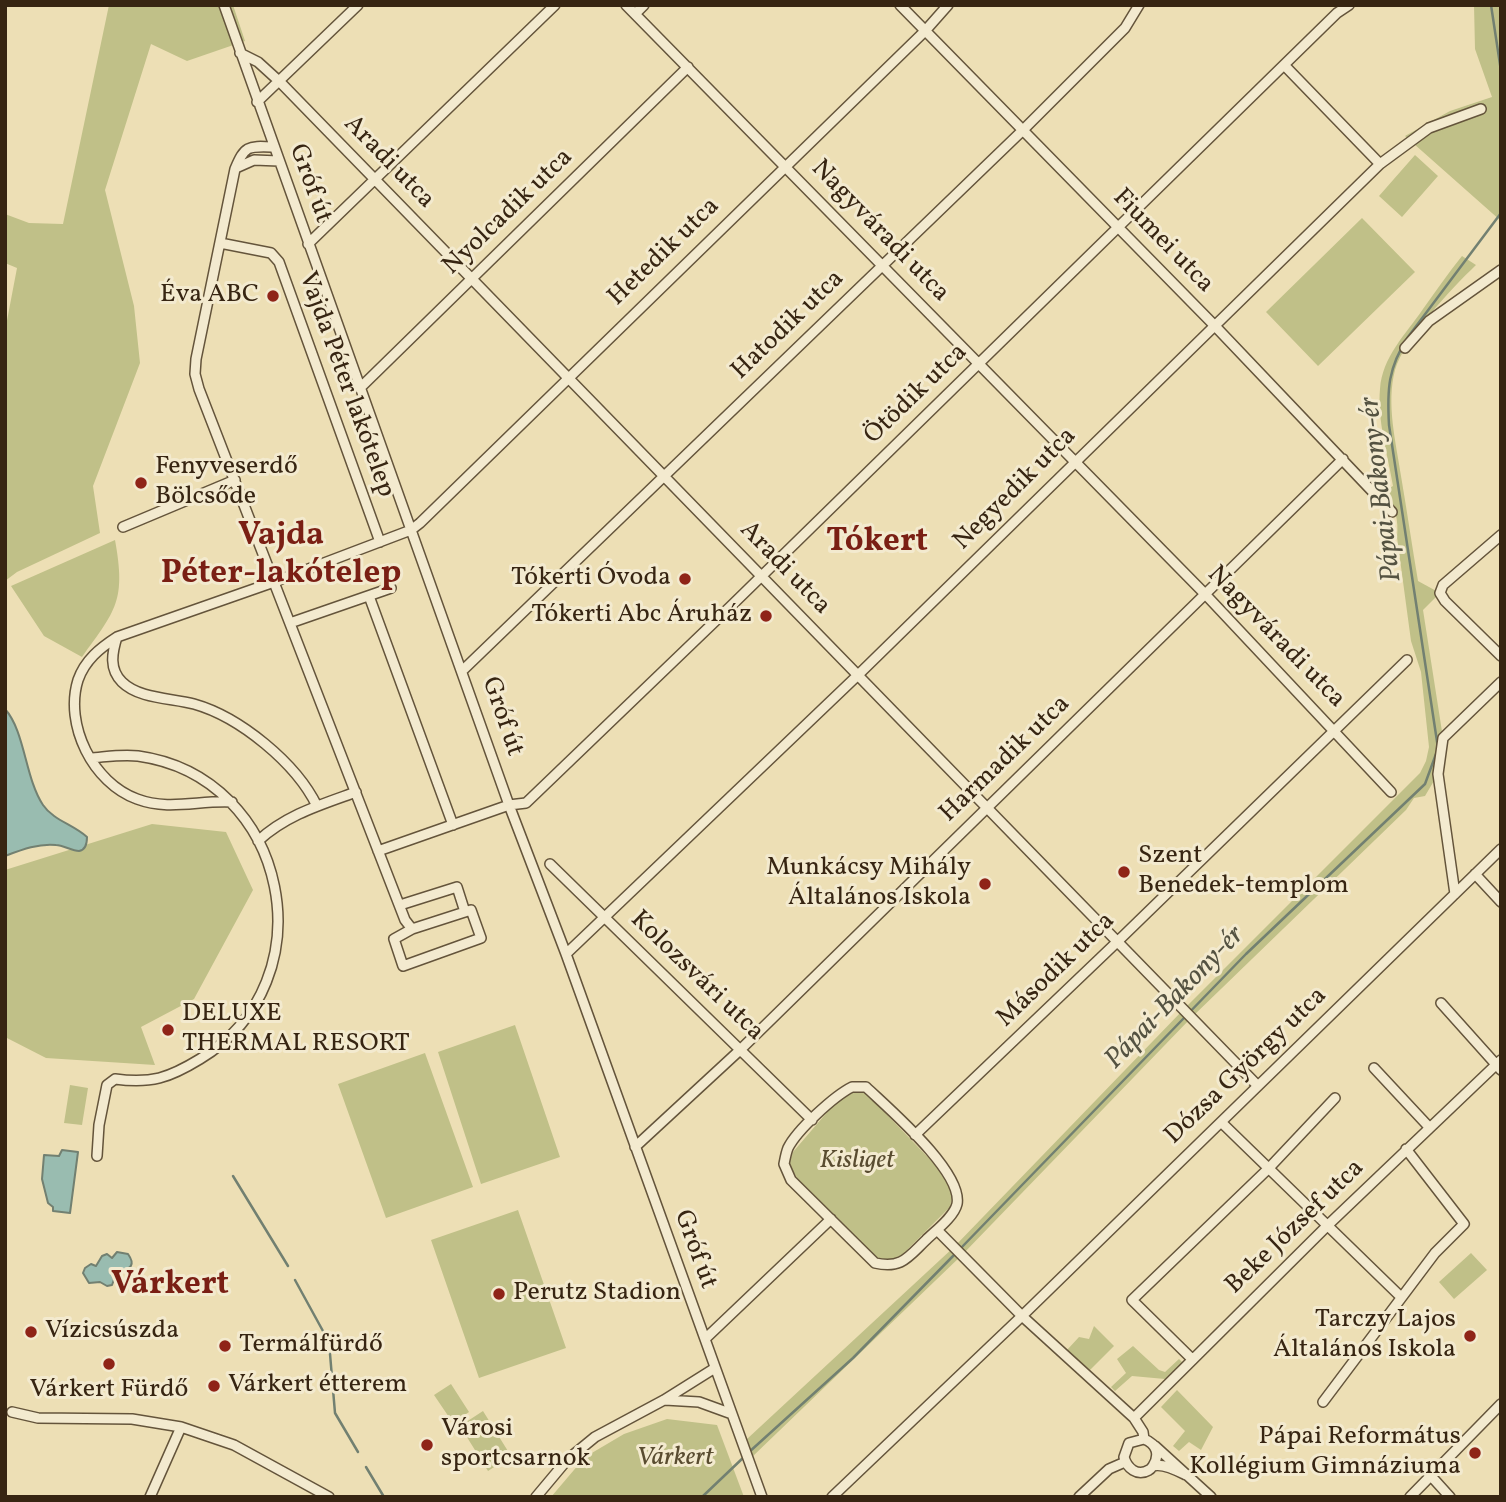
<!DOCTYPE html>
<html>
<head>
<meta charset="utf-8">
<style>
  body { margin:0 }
  #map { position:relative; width:1506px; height:1502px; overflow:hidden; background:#eddfb5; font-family:Vollkorn,serif }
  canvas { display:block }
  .frame { position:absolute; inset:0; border:7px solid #372512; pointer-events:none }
</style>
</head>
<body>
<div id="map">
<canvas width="1506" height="1502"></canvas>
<div class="frame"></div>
</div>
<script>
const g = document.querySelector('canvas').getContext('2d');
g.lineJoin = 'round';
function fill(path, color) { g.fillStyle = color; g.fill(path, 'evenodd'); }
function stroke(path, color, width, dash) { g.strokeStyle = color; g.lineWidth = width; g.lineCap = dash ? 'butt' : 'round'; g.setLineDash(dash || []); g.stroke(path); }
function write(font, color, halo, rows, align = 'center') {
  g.font = font + ' Vollkorn,serif'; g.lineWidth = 6; g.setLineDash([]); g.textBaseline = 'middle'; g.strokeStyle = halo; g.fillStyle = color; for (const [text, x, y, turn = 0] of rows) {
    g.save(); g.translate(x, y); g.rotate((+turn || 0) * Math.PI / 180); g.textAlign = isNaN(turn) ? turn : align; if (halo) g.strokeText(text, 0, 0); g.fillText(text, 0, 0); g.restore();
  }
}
fill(new Path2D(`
  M109,5h124l12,36 -58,20 -36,-17 -46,146 29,116 6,57 -47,123 7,47 -83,39 -12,9v-250l12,-63 -12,-5v-49l24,9 34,1z
  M1474,5h27v216l-96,-85 45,-25 42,-14 -17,-48z
  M1415,155l23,21 -36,41 -23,-21z
  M1362,218l53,54 -97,94 -52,-54z
  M1462,256l14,9c-24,23 -72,74 -81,105 -9,34 1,72 6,106 6,35 11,70 17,105l22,12 -17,17 20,128 -5,36 -13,22 -11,2 -8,12 -215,208 -229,237 -210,202 -5,-18 207,-192 228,-236 238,-238 6,-12 3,-14 -8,-75 -10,-31 -14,-104c2,-16 -2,-33 -13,-46l9,-5c-5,-31 -16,-66 -13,-97 2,-32 26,-55 43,-80 13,-18 25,-36 39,-53z
  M115,540c11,61 1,70 -33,117l-38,-21 -33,-50z
  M152,824l74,8 27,58 -59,109 -53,28 14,38 -109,-7 -41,-21v-167z
  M515,1025l45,132 -79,27 -43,-132z
  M425,1053l48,134 -87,31 -48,-134z
  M70,1085l18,3 -6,37 -18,-2z
  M852,1092h13l82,85 6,16 -3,14 -51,51 -11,2 -10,-2 -81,-80 -8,-14 4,-12 48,-56z
  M518,1210l48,138 -87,30 -48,-138z
  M1471,1253l16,17 -33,29 -15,-17z
  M1094,1326l20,20 -24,24 -23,-20 12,-13 10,2z
  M1133,1346l26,24 6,2 14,-13 4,4 -18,16 -33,-3 -17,15 -4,-4 15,-14 -9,-14z
  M451,1384l18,28 -16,11 -19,-28z
  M1177,1390l36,37 -12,23 -12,-8 -10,9 -6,-5 12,-15 -24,-24z
  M483,1411l28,45 -23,15 -28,-45z
  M667,1419l50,6 27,72h-193l34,-40 39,-23z`), '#c0c088');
const water = new Path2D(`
  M5,709c20,22 20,69 38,96 10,15 31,20 44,32 0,6 -1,13 -8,14 -7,0 -16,-6 -23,-6 -17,-2 -35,5 -51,11z
  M62,1150l16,2 -8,61 -17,-2v-4l-5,-4 -6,-24 2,-24 15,1z
  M117,1252l11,2c10,14 -2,15 -12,20l-4,11 -5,1 -7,-4 -11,1 -6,-10 2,-5 6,-4 5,2 6,-10 5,-2 5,4z`);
fill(water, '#99bcb0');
stroke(water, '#728071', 2);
stroke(new Path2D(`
  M1491,5l10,66
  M1438,748l-49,-323c-2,-36 -1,-57 19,-88l93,-124
  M233,1176l55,90
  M960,1249l286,-295 179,-170 11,-30
  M295,1280l34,62 6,71 23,39
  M748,1453l105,-95 102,-104
  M366,1467l18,30
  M702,1497l42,-40`), '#728071', 2.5);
const minor = new Path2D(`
  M224,5l285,800 57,149 196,543
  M626,5l579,589 186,198
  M900,5l314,320 178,187
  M635,14l9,-9
  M240,53l18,9 22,20 978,1004
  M1285,66l95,98
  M257,102l101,-97
  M274,147c-26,-1 -29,-2 -39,22l-39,190 -1,15 4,15 206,531 7,9 59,-19 10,28 -78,28 -9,-27 18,-10
  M236,168l18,-8 25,1
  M220,243l51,10 8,9 101,280
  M308,244l247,-239
  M1405,348l24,-27 72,-51
  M360,388l328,-321
  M123,527l112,-47
  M1501,535l-58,50 -3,8 5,8 56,55
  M369,596l84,229
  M290,623l101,-35
  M117,637c-5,16 -8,32 5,45 17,17 50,16 72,22 46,13 102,59 123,102
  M462,671l561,-541 102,-102 14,-23
  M90,758c15,-1 32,-4 48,-2 151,21 192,225 62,303 -31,19 -49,25 -85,20l-8,6 -8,40 -2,31
  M232,802c-33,-2 -63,9 -95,-3 -44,-16 -73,-74 -59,-119 7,-20 22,-32 39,-43l157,-55 137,-52 9,-7 505,-492 23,-26
  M258,841c28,-26 62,-36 98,-49
  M378,851l131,-46 17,-2 205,-197 606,-593 12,-8
  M550,864l262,256
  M1475,874l26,28
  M1455,894l-17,-120 5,-36 58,-56
  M400,905l57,-18 8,25
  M566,954l292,-279 522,-511 49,-36 52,-19
  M1441,1003l60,67
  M1374,1068l55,59
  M852,1087h14c23,22 97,85 91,117 -3,13 -22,27 -31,36 -18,17 -24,29 -51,23l-84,-83 -7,-16c1,-5 2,-11 4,-16 9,-18 46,-52 64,-61z
  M1221,1122l180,175
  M915,1135l202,-193 290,-282
  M635,1147l105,-97 603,-591
  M937,1230l85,86 112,102 9,14 1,7
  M705,1339l126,-120
  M1192,1359l-60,-59 137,-132 66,-70
  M665,1400l34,2 33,12
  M1323,1402l112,-149 29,-29 -58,-75
  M12,1412l26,6 94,1 49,8 53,18 95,52
  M1134,1418l194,-193 173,-165
  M1155,1446l56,51
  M1153,1466c7,-11 4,-22 -9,-27l-15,4 -5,14c3,11 13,20 25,13 2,-1 3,-3 4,-4 10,-3 25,5 33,9
  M1431,1476l19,21
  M150,1497l31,-70
  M536,1497l31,-37 28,-23 69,-37 51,-32
  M832,1497l190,-181 479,-467
  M1079,1497l30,-28 16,-7
  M1410,1497l91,-93`);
stroke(minor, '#64543b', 12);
stroke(minor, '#f3eacf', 9);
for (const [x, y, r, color] of [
  [273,296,7,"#8f2418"],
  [141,483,7,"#8f2418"],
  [685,579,7,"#8f2418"],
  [766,616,7,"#8f2418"],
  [1124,872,7,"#8f2418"],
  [985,884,7,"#8f2418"],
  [168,1030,7,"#8f2418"],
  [499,1294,7,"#8f2418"],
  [31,1332,7,"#8f2418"],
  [1470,1336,7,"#8f2418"],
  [225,1346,7,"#8f2418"],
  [109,1364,7,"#8f2418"],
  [214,1386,7,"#8f2418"],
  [427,1445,7,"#8f2418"],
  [1475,1453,7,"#8f2418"]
]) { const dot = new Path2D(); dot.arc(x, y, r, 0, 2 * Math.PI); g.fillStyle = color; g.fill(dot); stroke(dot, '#f3eacf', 2.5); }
write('26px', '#372512', '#f3eacf', [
  ["Aradi utca",388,163,46],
  ["Gróf út",309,184,70],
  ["Nyolcadik utca",509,213,-44],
  ["Nagyváradi utca",879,232,46],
  ["Fiumei utca",1162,242,46],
  ["Hetedik utca",665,253,-44],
  ["Hatodik utca",789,326,-44],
  ["Vajda Péter lakótelep",345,385,70],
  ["Ötödik utca",917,395,-44],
  ["Negyedik utca",1016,490,-45],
  ["Aradi utca",784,569,46],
  ["Nagyváradi utca",1275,638,46],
  ["Gróf út",501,717,71],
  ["Harmadik utca",1006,760,-44],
  ["Második utca",1057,971,-44],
  ["Kolozsvári utca",696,977,44],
  ["Dózsa György utca",1247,1067,-44],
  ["Beke József utca",1296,1228,-44],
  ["Gróf út",694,1250,70]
]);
write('26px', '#372512', '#f3eacf', [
  ["Éva ABC",259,296,"right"],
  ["Fenyveserdő",155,468],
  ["Bölcsőde",155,498],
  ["Tókerti Óvoda",671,579,"right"],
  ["Tókerti Abc Áruház",752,616,"right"],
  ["Szent",1138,857],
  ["Benedek-templom",1138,887],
  ["Munkácsy Mihály",971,869,"right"],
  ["Általános Iskola",971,899,"right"],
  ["DELUXE",182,1015],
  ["THERMAL RESORT",182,1045],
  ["Perutz Stadion",513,1294],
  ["Tarczy Lajos",1456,1321,"right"],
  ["Általános Iskola",1456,1351,"right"],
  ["Vízicsúszda",45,1332],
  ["Termálfürdő",239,1346],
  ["Várkert étterem",228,1386],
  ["Várkert Fürdő",109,1391,"center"],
  ["Városi",441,1430],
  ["sportcsarnok",441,1460],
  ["Pápai Református",1461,1438,"right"],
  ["Kollégium Gimnáziuma",1461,1468,"right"]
], 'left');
write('italic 26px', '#594c30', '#f3eacf', [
  ["Kisliget",857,1162],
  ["Várkert",675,1459]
]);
write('italic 28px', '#545241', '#f3eacf', [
  ["Pápai-Bakony-ér",1383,489,-97],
  ["Pápai-Bakony-ér",1176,999,-46]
]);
write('bold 33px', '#7a1f14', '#f3eacf', [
  ["Vajda",281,538],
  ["Péter-lakótelep",281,576],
  ["Tókert",877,544],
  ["Várkert",170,1287]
]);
</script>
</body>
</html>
